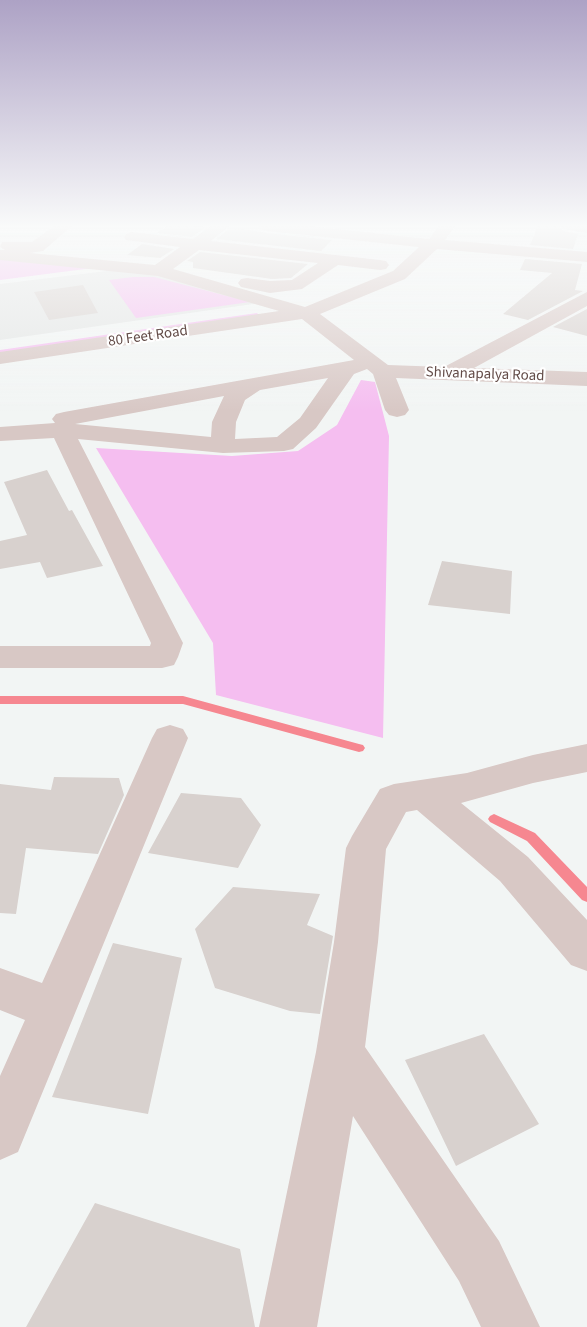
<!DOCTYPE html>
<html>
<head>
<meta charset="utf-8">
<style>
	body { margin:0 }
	canvas { display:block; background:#f2f5f4 }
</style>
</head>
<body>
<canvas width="587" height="1327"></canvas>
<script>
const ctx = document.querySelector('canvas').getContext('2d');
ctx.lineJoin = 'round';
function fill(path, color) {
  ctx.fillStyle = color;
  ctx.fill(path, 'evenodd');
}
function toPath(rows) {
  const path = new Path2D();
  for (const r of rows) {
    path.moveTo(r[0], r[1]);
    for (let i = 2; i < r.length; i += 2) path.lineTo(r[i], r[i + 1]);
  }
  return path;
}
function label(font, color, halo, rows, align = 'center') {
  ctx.font = font + ' "Source Sans 3",sans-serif';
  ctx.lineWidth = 4.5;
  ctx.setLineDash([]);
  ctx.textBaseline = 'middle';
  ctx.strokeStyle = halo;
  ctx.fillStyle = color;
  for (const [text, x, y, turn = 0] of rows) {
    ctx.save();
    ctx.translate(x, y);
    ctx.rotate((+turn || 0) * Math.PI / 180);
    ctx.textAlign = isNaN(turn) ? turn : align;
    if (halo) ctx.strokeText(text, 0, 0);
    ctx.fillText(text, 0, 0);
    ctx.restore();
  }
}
const education = toPath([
	[115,270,164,276,260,303,0,340,0,284]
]);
const green = toPath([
	[0,259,93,268,0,280],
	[133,277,154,277,250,302,136,318,109,280],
	[257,313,260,317,0,355,0,350],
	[361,380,375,382,389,436,383,738,216,695,213,643,96,448,232,456,298,451,337,425]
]);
const stream = toPath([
	[0,696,183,696,359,744,363,745,365,748,363,751,359,752,183,704,0,704,0,696],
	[494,814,535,833,587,887,587,902,582,900,527,841,490,822,488,819,490,816,494,814]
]);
const building = toPath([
	[167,226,193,226,206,227,192,237,157,233],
	[538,226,559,226,563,231,578,234,573,249,530,245],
	[242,229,267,233,332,240,321,251,216,239,228,230],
	[142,244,174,249,160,258,127,255],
	[200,252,308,264,291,278,272,279,193,268,193,262,187,261],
	[525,259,582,264,575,290,583,291,528,320,503,314,552,273,520,270],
	[83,285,98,313,49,320,34,292],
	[587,309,587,336,553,327],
	[47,470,69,511,72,510,103,566,47,578,40,562,0,569,0,541,27,535,4,482],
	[442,561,512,571,510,614,428,605],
	[54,777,119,778,124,795,98,854,26,848,16,914,0,913,0,784,51,790],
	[181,793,241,798,261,825,238,868,148,853],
	[233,887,320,894,307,925,333,936,320,1014,290,1011,215,988,195,929],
	[113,943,182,958,148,1114,52,1097],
	[484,1034,539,1124,456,1166,405,1060],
	[95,1203,240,1249,255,1327,26,1327]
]);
const minor = toPath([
	[54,226,72,226,43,251,30,253,155,265,180,247,126,240,124,237,126,234,132,232,193,239,211,226,229,226,211,241,380,260,386,261,389,265,386,269,380,270,338,265,302,289,270,293,241,287,238,283,241,279,247,278,270,281,292,280,318,263,199,250,173,269,305,307,393,271,419,247,267,231,261,229,259,226,308,226,429,239,439,226,455,226,445,240,587,252,587,262,437,249,405,279,320,314,388,365,444,367,587,292,587,306,474,368,587,372,587,386,396,378,409,410,405,415,397,417,389,415,385,410,373,374,367,369,354,374,316,428,293,449,284,451,223,453,78,439,183,643,178,657,174,665,162,668,0,668,0,646,150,646,151,643,54,438,0,441,0,427,55,423,52,419,56,414,64,412,354,360,302,319,0,364,0,352,279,311,158,276,0,260,0,250,5,250,0,247,2,242,32,242,54,226],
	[328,378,300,418,277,437,235,439,236,422,245,400,260,390,328,378],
	[224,396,212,422,211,437,75,424,224,396],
	[561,226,587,226,587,233,563,229,561,226],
	[170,725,183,729,188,738,18,1152,0,1160,0,1076,25,1020,0,1010,0,968,42,983,152,738,157,729,170,725],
	[587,744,587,772,533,783,461,803,528,857,587,920,587,971,571,965,500,881,417,810,406,812,386,849,378,942,365,1047,499,1241,540,1327,481,1327,459,1281,353,1116,317,1327,259,1327,316,1052,334,942,346,848,352,836,380,789,394,784,467,773,533,755,587,744]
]);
const farStreetnames = [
	["80 Feet Road",148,337,-8],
	["Shivanapalya Road",485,375,2]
];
fill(education, '#e4e6e5');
fill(green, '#f5bef0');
fill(stream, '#f68790');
fill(building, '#d8d1ce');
fill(minor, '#d8c8c5');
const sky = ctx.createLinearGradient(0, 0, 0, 411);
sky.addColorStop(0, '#ada2c5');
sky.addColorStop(0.55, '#f9fafa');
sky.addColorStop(1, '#f9fafa00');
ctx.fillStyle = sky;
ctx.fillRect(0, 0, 587, 411);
label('15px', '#634c48', '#fff', farStreetnames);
</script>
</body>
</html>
